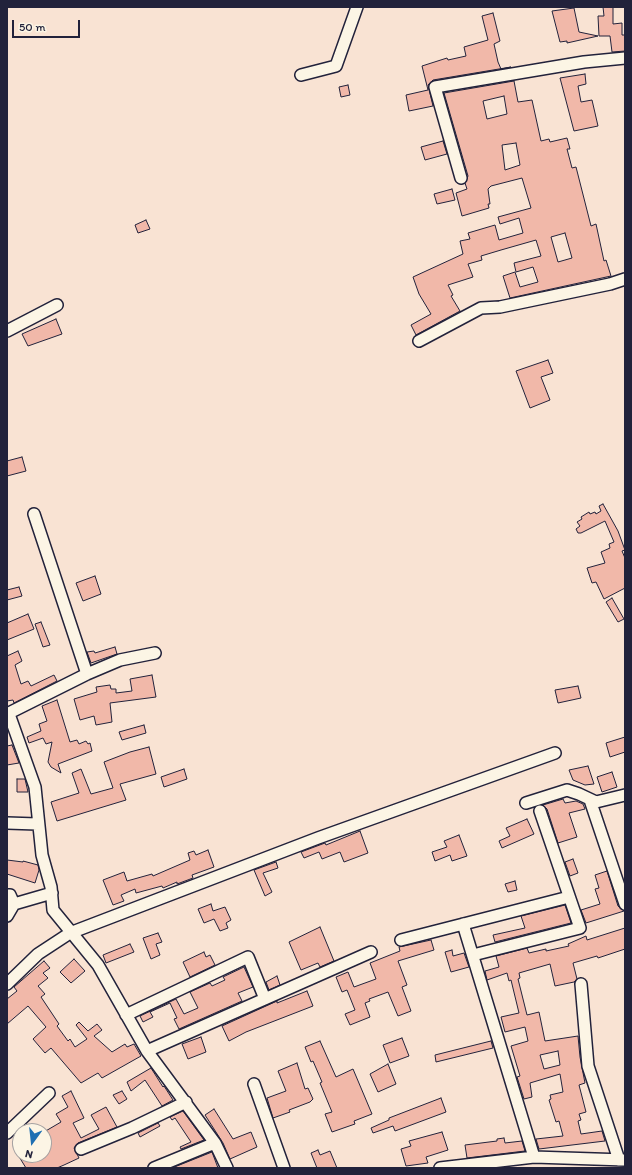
<!DOCTYPE html>
<html>
<head>
<meta charset="utf-8">
<style>
	body { margin:0 }
	#map { position:relative; width:632px; height:1175px; overflow:hidden; background:#f9e3d3; font-family:Itim,sans-serif }
	canvas { display:block }
	.frame { position:absolute; inset:0; border:8px solid #22223b; pointer-events:none }
	.north { position:absolute; left:12px; top:1123px; width:40px; height:40px; box-sizing:border-box; background:#fcf5e5; border:1px solid #a5a1a1; border-radius:50%; rotate:195deg; font-size:11px; font-weight:700; line-height:16px; text-align:center; color:#22223b }
	.north::after { content:''; display:block; margin:auto; width:14px; height:18px; background:#1f6fb2; clip-path:polygon(50% 0,100% 100%,50% 72%,0 100%) }
	.scale { position:absolute; left:12px; top:20px; width:68px; height:18px; box-sizing:border-box; border:2px solid #22223b; border-top:0; padding-left:5px; font-size:12px; line-height:14px; white-space:nowrap; color:#22223b; -webkit-text-stroke:3px #fcf5e5; paint-order:stroke }
</style>
</head>
<body>
<div id="map">
<canvas width="632" height="1175"></canvas>
<div class="frame"></div>
<div class="north">N</div>
<div class="scale">50 m</div>
</div>
<script>
const ctx = document.querySelector('canvas').getContext('2d');
ctx.lineJoin = 'round';
function fill(path, color) {
  ctx.fillStyle = color;
  ctx.fill(path, 'evenodd');
}
function toPath(rows) {
  const path = new Path2D();
  for (const r of rows) {
    path.moveTo(r[0], r[1]);
    for (let i = 2; i < r.length; i += 2) path.lineTo(r[i], r[i + 1]);
  }
  return path;
}
function strokePath(path, color, width, dash) {
  ctx.strokeStyle = color;
  ctx.lineWidth = width;
  ctx.lineCap = dash ? 'butt' : 'round';
  ctx.setLineDash(dash || []);
  ctx.stroke(path);
}
const building = toPath([
	[603,7,613,7,613,24,622,23,622,35,625,35,625,51,612,52,610,36,599,36,598,16,604,16,603,7],
	[574,8,579,32,598,36,567,43,567,41,560,42,552,11,574,8],
	[493,13,500,41,494,44,498,62,501,69,511,67,433,80,428,85,433,106,409,111,406,95,428,90,422,66,447,58,448,60,466,56,464,47,488,40,482,16,493,13],
	[585,74,586,84,578,86,581,102,592,100,598,126,574,131,560,78,585,74],
	[514,81,518,102,532,100,541,141,549,139,550,142,567,138,570,149,567,149,572,168,576,167,591,226,596,224,604,261,606,260,611,276,510,298,503,276,515,272,520,287,538,282,533,267,516,272,514,263,541,256,536,240,501,250,481,256,482,260,468,264,473,277,448,285,453,295,451,296,460,311,416,335,411,325,431,314,419,294,413,277,463,254,460,241,470,239,468,233,495,225,499,240,523,233,519,218,500,224,498,217,531,208,522,178,491,186,488,189,490,204,488,204,489,208,462,216,456,193,467,189,465,183,468,176,444,93,514,81],
	[504,96,507,114,487,119,483,101,504,96],
	[516,143,520,165,505,170,502,145,516,143],
	[565,233,572,258,558,262,551,237,565,233],
	[348,85,350,95,341,97,339,87,348,85],
	[443,141,447,154,425,160,421,147,443,141],
	[452,189,455,200,437,204,434,194,452,189],
	[146,220,150,229,138,233,135,225,146,220],
	[56,319,62,334,28,346,22,334,56,319],
	[548,360,553,373,541,377,550,400,530,408,516,371,548,360],
	[22,457,26,471,7,476,7,461,22,457],
	[603,504,618,531,625,550,622,551,625,558,625,588,604,599,596,582,592,583,587,568,605,563,601,552,610,548,609,544,614,542,605,521,581,533,578,533,576,529,580,526,577,522,582,519,581,517,589,512,590,514,595,512,596,514,601,511,599,506,603,504],
	[95,576,101,594,83,601,76,583,95,576],
	[19,587,22,596,7,600,7,590,19,587],
	[612,598,624,619,618,622,606,602,612,598],
	[28,614,34,629,7,640,7,623,28,614],
	[41,622,50,645,43,647,35,624,41,622],
	[115,647,117,654,91,663,87,652,94,651,95,653,115,647],
	[18,651,22,661,15,665,21,684,28,681,31,686,54,675,57,681,14,703,13,700,7,701,7,656,18,651],
	[152,675,156,697,110,703,112,722,96,725,94,716,80,720,74,699,97,692,96,687,110,685,111,689,116,689,116,693,132,691,130,679,152,675],
	[578,686,581,698,558,703,555,690,578,686],
	[57,700,70,742,77,740,79,744,86,741,88,744,90,743,92,751,58,764,61,773,51,767,48,762,52,742,46,744,43,738,29,743,27,737,41,731,39,724,47,721,42,706,57,700],
	[144,725,146,733,122,740,119,732,144,725],
	[625,737,625,752,610,757,606,743,625,737],
	[12,745,19,763,7,765,7,746,12,745],
	[149,747,156,774,120,784,126,800,57,821,51,802,79,793,72,773,81,769,91,794,113,788,104,762,130,752,149,747],
	[588,766,594,784,585,785,573,780,569,770,588,766],
	[184,769,187,779,164,787,161,777,184,769],
	[612,772,617,787,602,792,597,777,612,772],
	[17,779,25,779,28,792,17,792,17,779],
	[563,799,565,803,576,801,583,804,585,809,569,813,577,837,558,843,547,809,543,805,563,799],
	[527,819,534,834,502,848,499,841,510,836,506,828,527,819],
	[360,831,368,853,344,862,340,852,322,859,319,852,304,858,301,852,325,843,326,845,360,831],
	[459,835,467,856,452,861,450,855,435,861,432,852,447,847,444,841,459,835],
	[208,850,214,867,192,875,193,878,177,884,177,882,163,888,162,886,136,893,135,889,121,895,124,901,113,905,103,880,124,872,127,881,152,874,153,876,190,860,188,853,194,851,196,855,208,850],
	[573,859,578,873,570,876,565,862,573,859],
	[7,860,23,862,23,861,38,865,39,870,35,883,7,874,7,860],
	[276,862,278,868,263,873,272,892,265,896,254,870,276,862],
	[607,871,618,906,624,911,586,923,581,910,600,904,595,889,599,888,595,875,607,871],
	[515,881,517,890,508,892,505,884,515,881],
	[211,904,213,911,225,907,231,920,226,923,228,928,220,931,214,919,204,923,198,909,211,904],
	[565,905,571,923,495,942,493,935,525,928,521,916,565,905],
	[320,927,334,961,320,967,318,963,301,970,289,942,320,927],
	[625,928,625,949,598,958,597,956,573,963,577,979,574,982,555,986,550,964,519,973,520,978,518,979,527,1015,539,1012,545,1041,578,1036,580,1057,585,1083,579,1085,586,1112,579,1114,581,1120,578,1121,581,1134,602,1131,605,1141,539,1149,536,1139,563,1136,559,1121,556,1122,549,1100,551,1099,550,1095,563,1092,560,1074,530,1083,532,1097,524,1099,517,1077,520,1076,511,1046,528,1041,525,1027,505,1032,501,1017,519,1013,511,980,509,981,507,973,487,980,485,971,499,967,496,956,527,948,529,953,546,949,546,951,569,946,568,944,586,936,587,940,625,928],
	[558,1051,560,1065,544,1069,540,1055,558,1051],
	[158,933,162,942,156,944,160,955,151,959,143,938,158,933],
	[431,940,434,950,398,961,407,985,402,987,411,1011,398,1016,388,992,369,999,370,1001,365,1003,370,1017,350,1025,345,1014,355,1010,347,990,342,992,336,977,348,972,354,987,376,979,370,963,400,951,399,947,431,940],
	[130,944,134,952,106,963,103,955,130,944],
	[452,950,453,956,464,953,469,967,451,972,445,952,452,950],
	[204,952,206,957,210,955,215,965,190,977,183,962,204,952],
	[74,959,85,971,71,983,60,972,74,959],
	[44,961,50,968,43,973,48,978,38,986,45,994,41,997,59,1024,57,1026,68,1041,70,1039,75,1047,87,1039,76,1025,79,1022,88,1031,97,1024,102,1030,94,1036,112,1052,125,1044,127,1047,134,1044,141,1056,102,1078,98,1073,81,1083,51,1048,45,1053,33,1039,46,1027,28,1006,7,1024,7,999,17,991,14,987,44,961],
	[244,967,253,987,238,993,242,1001,179,1029,174,1019,177,1018,170,1003,150,1012,153,1017,143,1022,140,1016,176,999,184,1014,198,1008,190,992,210,983,212,986,225,980,223,977,244,967],
	[277,976,280,985,269,990,266,982,277,976],
	[307,991,313,1006,246,1032,229,1041,222,1026,277,1001,277,1003,307,991],
	[201,1037,206,1052,188,1059,182,1044,201,1037],
	[402,1038,409,1056,390,1063,383,1045,402,1038],
	[320,1041,336,1077,353,1069,372,1114,354,1121,355,1124,332,1132,325,1114,332,1112,320,1083,322,1082,313,1061,311,1062,305,1047,320,1041],
	[491,1041,493,1048,436,1062,435,1055,491,1041],
	[297,1063,305,1089,308,1088,313,1099,310,1102,289,1110,290,1112,273,1118,267,1098,286,1091,278,1071,297,1063],
	[388,1064,396,1084,378,1092,370,1074,388,1064],
	[151,1068,163,1087,164,1086,173,1100,162,1106,145,1080,131,1091,127,1082,151,1068],
	[71,1091,84,1118,73,1123,81,1138,99,1129,91,1115,106,1107,117,1127,78,1143,74,1148,79,1158,64,1165,57,1168,26,1168,18,1155,44,1155,44,1132,61,1122,56,1114,68,1107,62,1096,71,1091],
	[122,1091,127,1099,119,1104,113,1095,122,1091],
	[441,1098,446,1112,395,1131,393,1126,373,1133,371,1128,389,1120,389,1118,441,1098],
	[214,1109,233,1139,251,1132,257,1147,230,1159,223,1143,205,1115,214,1109],
	[183,1111,204,1140,181,1149,180,1147,191,1142,175,1118,172,1120,170,1117,183,1111],
	[158,1123,160,1126,140,1137,138,1133,158,1123],
	[442,1132,448,1150,426,1157,428,1163,406,1166,401,1149,411,1146,409,1141,442,1132],
	[504,1138,505,1143,522,1141,525,1151,467,1158,465,1145,497,1141,497,1139,504,1138],
	[318,1150,320,1155,330,1151,337,1168,317,1168,311,1153,318,1150],
	[212,1152,218,1168,172,1168,212,1152]
]);
const minor = toPath([
	[301,75,336,66,357,7],
	[461,178,435,87,584,62,625,58],
	[7,331,57,305],
	[419,341,481,308,500,307,610,284,625,279],
	[34,514,87,674],
	[7,714,87,674,120,660,155,653],
	[9,714,35,787,42,855,51,887,53,910,98,965,147,1051,215,1143,227,1168],
	[590,800,625,904],
	[526,803,567,790,579,794,596,802,625,795],
	[7,823,37,824],
	[7,895,10,895,14,904,52,893],
	[7,916,14,904],
	[463,924,534,1157],
	[401,940,569,897],
	[473,955,580,928,540,811],
	[7,984,38,954,70,933,318,838,555,753],
	[581,984,588,1066,619,1160],
	[126,1015,248,957,265,999],
	[147,1051,371,952],
	[254,1084,284,1168],
	[7,1133,49,1093],
	[81,1149,132,1128,186,1102],
	[154,1168,215,1143],
	[440,1168,534,1157,625,1160]
]);
fill(building, '#f1b8a9');
strokePath(building, '#22223b', 1);
strokePath(minor, '#22223b', 14);
strokePath(minor, '#fcf5e5', 11);
</script>
</body>
</html>
